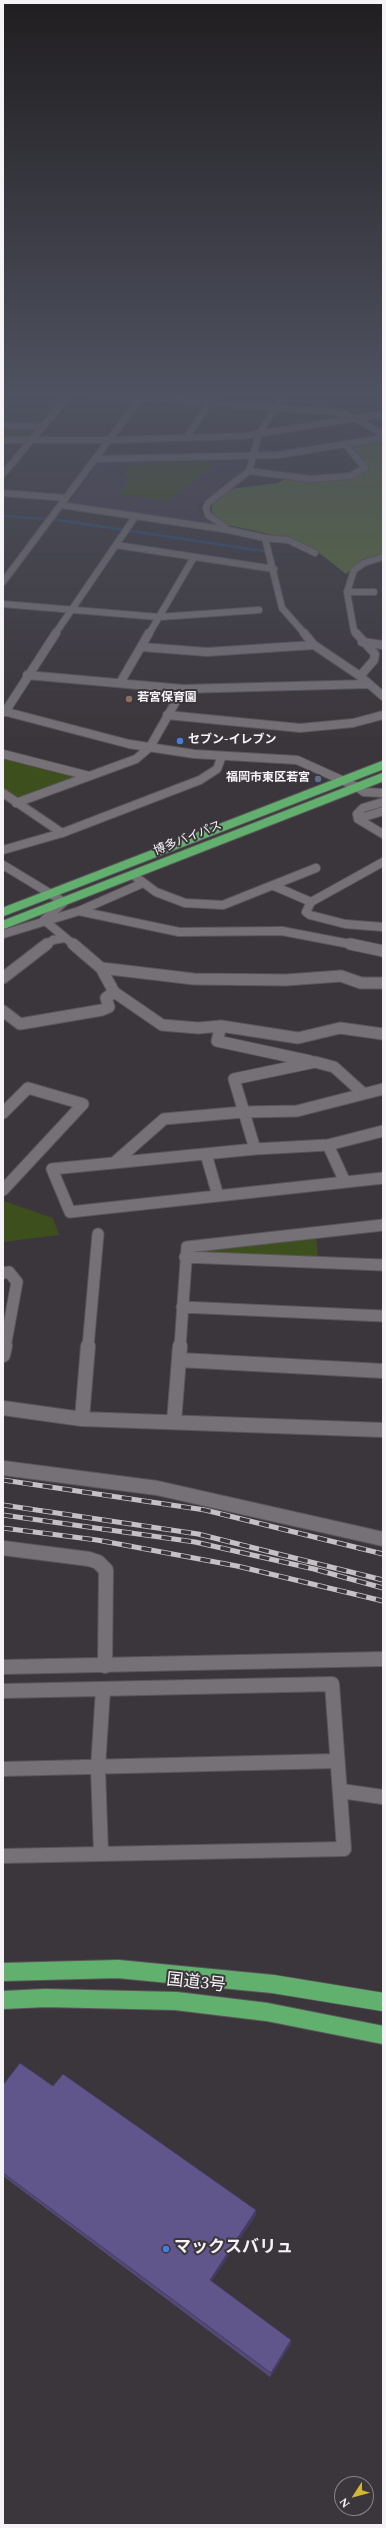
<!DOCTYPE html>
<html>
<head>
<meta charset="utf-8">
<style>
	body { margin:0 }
	#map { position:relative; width:386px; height:2528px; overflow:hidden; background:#3b363b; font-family:Spectral,serif }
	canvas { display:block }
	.frame { position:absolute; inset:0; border:4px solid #f6f3f6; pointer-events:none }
	.north { position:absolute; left:334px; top:2476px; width:40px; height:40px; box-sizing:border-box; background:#3b363b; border:1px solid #868286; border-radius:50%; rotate:234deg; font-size:11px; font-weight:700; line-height:16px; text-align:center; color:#f6f3f6 }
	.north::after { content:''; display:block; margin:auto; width:14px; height:18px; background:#d2b635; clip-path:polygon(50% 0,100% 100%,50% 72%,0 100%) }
</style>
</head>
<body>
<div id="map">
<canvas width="386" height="2528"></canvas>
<div class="frame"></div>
<div class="north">N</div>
</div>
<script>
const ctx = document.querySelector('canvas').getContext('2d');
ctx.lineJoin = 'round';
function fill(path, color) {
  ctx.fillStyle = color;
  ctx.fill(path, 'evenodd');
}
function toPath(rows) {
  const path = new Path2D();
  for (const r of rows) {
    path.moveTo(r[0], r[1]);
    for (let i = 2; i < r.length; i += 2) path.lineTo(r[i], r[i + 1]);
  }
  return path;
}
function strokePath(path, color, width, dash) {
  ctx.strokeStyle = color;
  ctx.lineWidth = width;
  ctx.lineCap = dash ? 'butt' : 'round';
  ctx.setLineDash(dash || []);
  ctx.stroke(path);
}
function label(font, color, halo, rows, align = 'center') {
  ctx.font = font + ' Spectral,"Noto Sans JP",serif';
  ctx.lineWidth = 4;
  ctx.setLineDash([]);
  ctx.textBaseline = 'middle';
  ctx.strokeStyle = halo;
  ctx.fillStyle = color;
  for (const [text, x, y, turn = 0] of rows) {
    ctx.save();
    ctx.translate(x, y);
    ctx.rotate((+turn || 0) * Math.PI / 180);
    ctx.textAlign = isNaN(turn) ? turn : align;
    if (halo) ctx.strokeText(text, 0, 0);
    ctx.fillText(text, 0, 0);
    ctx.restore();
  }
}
const education = toPath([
	[247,458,242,473,198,504,200,514,214,525,68,504,100,461]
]);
const green = toPath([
	[3,426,37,429,29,438,3,438],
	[205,461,213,466,169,501,119,494,130,477,124,476,130,465],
	[3,756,79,778,20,799,3,789],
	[4,1201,53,1218,59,1235,3,1242],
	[316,1236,318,1257,201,1254,200,1248]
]);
const forest = toPath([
	[383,440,383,554,364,559,346,574,318,552,297,540,228,525,218,520,212,512,212,506,215,501,230,489,278,483,282,480,353,477,370,468,352,446]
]);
const stream = toPath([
	[3,516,58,520,263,551]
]);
const streetFar3 = toPath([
	[367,392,383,393],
	[140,398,334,412,353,417,383,434],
	[3,425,43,427],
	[186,438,217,392],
	[96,459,278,455,383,438],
	[249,471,310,479,350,476,365,468,346,445],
	[3,474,72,392],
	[3,493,66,498],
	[61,505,229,530,265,538,282,608,305,634],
	[225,527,208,515,206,508,208,503,249,471,259,434,285,392],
	[265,538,288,540,315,553],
	[116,545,274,569],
	[347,592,374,592],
	[3,604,159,617,259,610],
	[55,634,135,517],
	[149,634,194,557],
	[357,634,354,631,347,592,354,570,364,563,383,557]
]);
const streetFar2 = toPath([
	[304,633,314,645,360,676,383,696],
	[356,633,375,654,374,660,360,676],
	[362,642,383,645],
	[142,647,207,652,314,645],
	[27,675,183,689,368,684],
	[120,683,149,633],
	[5,712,56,633],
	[167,715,300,728,353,723,383,715],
	[3,754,89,776],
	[357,787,364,792,383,793],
	[3,793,62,833],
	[383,802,363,808,357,814,358,819,383,834],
	[16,803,136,759,150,747,183,689],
	[358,819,383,811],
	[3,850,62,833,200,780,217,769,222,756],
	[133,875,156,892,185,903,223,905,316,868],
	[274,886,311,902,383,862],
	[64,902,44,920,74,945],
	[311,902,306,912,310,915,345,924,383,927],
	[79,911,179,932,282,931,355,945],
	[3,934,79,911,143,883],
	[46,945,53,940,64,938]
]);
const streetFar1 = toPath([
	[73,944,101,968,114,992,162,1025,198,1028,221,1026,298,1038,340,1028,383,1034],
	[350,944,383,951],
	[101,968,194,979,286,980,341,976,361,983,383,983],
	[3,978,47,944],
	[3,1011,20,1024,102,1010,109,1007,106,998,114,992],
	[221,1026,217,1041,310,1061],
	[3,1113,28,1088,83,1104,3,1190],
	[383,1131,328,1145,255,1149,52,1169,70,1212,383,1178],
	[328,1145,345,1182],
	[255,1149,234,1079,315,1062,334,1067,364,1094],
	[206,1154,218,1196],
	[114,1163,164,1119,243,1112,297,1111,383,1089],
	[185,1257,383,1265],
	[3,1273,9,1272,17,1282,5,1347],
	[182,1307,383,1316],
	[88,1347,98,1234],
	[180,1347,187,1247,383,1225]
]);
const street = toPath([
	[3,1355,5,1346],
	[180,1360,383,1371],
	[3,1408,82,1419,383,1430],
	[82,1419,88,1346],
	[174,1422,180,1346],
	[3,1548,89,1559,98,1562,106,1570,105,1666],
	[3,1691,332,1684,344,1849,3,1856],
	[3,1769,336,1761],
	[341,1791,383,1797],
	[101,1853,98,1768,103,1689]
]);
const secondaryFar2 = toPath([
	[47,392,140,398],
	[3,440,110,440,243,436,383,414],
	[3,582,145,392]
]);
const secondaryFar1 = toPath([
	[3,711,129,744,194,754,297,760,357,787],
	[3,865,64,902]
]);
const secondary = toPath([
	[3,1468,157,1488,383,1539],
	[3,1667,383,1659]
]);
const highwayFar1 = toPath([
	[3,912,383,765],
	[3,925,383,777]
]);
const highway = toPath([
	[3,1972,118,1969,273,1984,383,2002],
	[3,2000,45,1998,176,2001,267,2012,383,2035]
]);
const rail = toPath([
	[3,1480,205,1510,383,1554],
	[3,1505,198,1534,383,1580],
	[3,1515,195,1542,314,1569,383,1588],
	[3,1528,97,1540,237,1566,383,1601]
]);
const wall = toPath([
	[3,2085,53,2086,256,2210,256,2215,211,2281,291,2340,291,2344,270,2377,3,2176]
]);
const shadedWall = toPath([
	[256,2210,256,2215,210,2284,210,2280],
	[291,2340,291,2344,270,2377,271,2373]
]);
const building = toPath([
	[20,2063,53,2086,63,2074,256,2210,210,2280,291,2340,271,2373,3,2173,3,2085,20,2063]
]);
const markers = [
	[129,699,4,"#8d6e63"],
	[180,741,4,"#3f7fe0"],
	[318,779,4,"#5c6f8a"],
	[166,2249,4,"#3f7fe0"]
];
const farPoinames = [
	["若宮保育園",137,699],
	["セブン-イレブン",188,741],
	["福岡市東区若宮",310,779,"right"]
];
const farStreetnames = [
	["博多バイパス",188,839,-22]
];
const nearStreetnames = [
	["国道3号",196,1984,6]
];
const nearPoinames = [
	["マックスバリュ",174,2249]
];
fill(education, '#433b4c');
fill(green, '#3d4f1c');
fill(forest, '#596e36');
strokePath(stream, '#294b77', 2.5);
strokePath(streetFar3, '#595559', 8);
strokePath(streetFar2, '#595559', 10);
strokePath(streetFar1, '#595559', 13);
strokePath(street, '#595559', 16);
strokePath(secondaryFar2, '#595559', 8);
strokePath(secondaryFar1, '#595559', 10);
strokePath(secondary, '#595559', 16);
strokePath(highwayFar1, '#595559', 10);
strokePath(highway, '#595559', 20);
strokePath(streetFar3, '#767177', 6);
strokePath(streetFar2, '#767177', 8);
strokePath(streetFar1, '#767177', 11);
strokePath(street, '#767177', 14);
strokePath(secondaryFar2, '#767177', 6);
strokePath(secondaryFar1, '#767177', 8);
strokePath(secondary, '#767177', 14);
strokePath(highwayFar1, '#61b06e', 8);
strokePath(highway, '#61b06e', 18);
strokePath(rail, '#c4c0c4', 5);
strokePath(rail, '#3b363b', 3.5, [10]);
fill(wall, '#534a78');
fill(shadedWall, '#443c62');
fill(building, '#61568c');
strokePath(building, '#443c62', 1);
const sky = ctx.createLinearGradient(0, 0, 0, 746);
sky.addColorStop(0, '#201e20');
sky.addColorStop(0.53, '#4f5260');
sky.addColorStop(1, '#4f526000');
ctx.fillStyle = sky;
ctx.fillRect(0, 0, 386, 746);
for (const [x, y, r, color] of markers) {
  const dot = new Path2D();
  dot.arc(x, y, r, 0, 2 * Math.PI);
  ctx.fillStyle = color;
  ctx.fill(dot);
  strokePath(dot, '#3b363b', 1.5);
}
label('bold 12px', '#f6f3f6', '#3b363b', farPoinames, 'left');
label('12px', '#f6f3f6', '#3b363b', farStreetnames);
label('17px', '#f6f3f6', '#3b363b', nearStreetnames);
label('bold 17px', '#f6f3f6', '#3b363b', nearPoinames, 'left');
</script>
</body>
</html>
